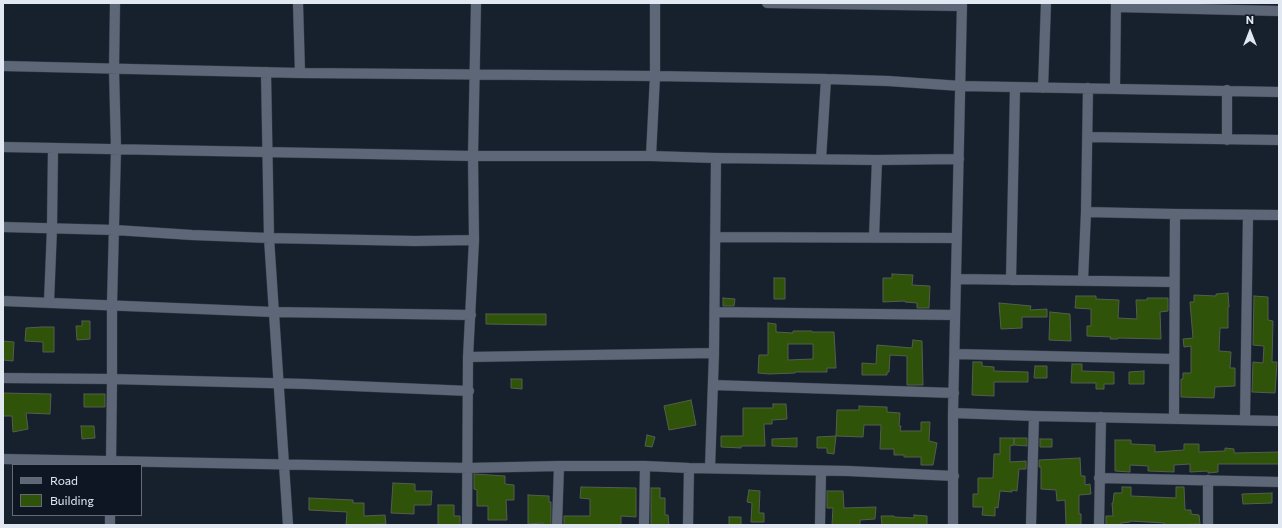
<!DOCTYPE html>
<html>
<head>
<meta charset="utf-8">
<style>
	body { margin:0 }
	#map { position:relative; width:1282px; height:528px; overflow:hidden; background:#17202d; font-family:Commissioner,sans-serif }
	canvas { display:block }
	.frame { position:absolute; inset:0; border:4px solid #e2e8f1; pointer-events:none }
	.legend { position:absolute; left:12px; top:464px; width:130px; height:52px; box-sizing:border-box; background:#0e1623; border:1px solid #636a75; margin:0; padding:5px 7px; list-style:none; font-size:12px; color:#e2e8f1 }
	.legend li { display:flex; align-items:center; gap:8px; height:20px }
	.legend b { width:20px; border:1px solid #636a75 }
	.north { position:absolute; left:1230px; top:12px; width:40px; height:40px; -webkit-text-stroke:3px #0e1623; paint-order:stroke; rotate:0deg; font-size:11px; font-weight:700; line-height:16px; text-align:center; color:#e2e8f1 }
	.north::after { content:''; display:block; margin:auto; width:14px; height:18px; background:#e2e8f1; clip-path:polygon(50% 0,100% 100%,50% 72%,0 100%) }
</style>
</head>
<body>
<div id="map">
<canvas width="1282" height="528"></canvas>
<div class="frame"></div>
<ul class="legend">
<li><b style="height:5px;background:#5d6778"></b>Road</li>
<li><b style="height:11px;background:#2f5309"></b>Building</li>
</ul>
<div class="north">N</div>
</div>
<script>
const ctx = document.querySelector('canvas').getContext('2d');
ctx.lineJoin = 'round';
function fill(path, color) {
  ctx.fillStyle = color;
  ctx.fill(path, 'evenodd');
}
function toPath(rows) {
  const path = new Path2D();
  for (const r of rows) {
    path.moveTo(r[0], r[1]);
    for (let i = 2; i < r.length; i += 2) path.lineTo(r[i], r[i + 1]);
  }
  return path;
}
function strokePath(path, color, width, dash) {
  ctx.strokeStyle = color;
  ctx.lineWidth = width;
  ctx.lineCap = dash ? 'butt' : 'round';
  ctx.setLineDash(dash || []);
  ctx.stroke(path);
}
const building = toPath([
	[892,274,913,275,912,285,930,286,929,308,917,308,917,303,905,302,905,301,883,302,883,278,892,278,892,274],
	[774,278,785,278,785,299,774,299,774,278],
	[1228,293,1229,307,1228,307,1228,328,1220,328,1219,351,1231,352,1230,368,1235,368,1235,386,1215,387,1214,398,1181,397,1181,379,1183,379,1183,373,1191,373,1191,346,1184,347,1183,339,1193,338,1190,302,1194,302,1194,295,1216,296,1216,294,1228,293],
	[1076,296,1096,296,1096,299,1119,300,1118,318,1137,319,1136,300,1147,300,1147,298,1168,298,1168,311,1160,312,1161,339,1118,338,1118,339,1110,339,1111,337,1087,336,1087,326,1091,326,1091,309,1075,308,1076,296],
	[1254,296,1268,297,1268,320,1273,321,1272,362,1277,362,1275,393,1252,392,1253,362,1263,363,1264,346,1253,345,1254,296],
	[723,298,735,299,734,306,723,306,723,298],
	[999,303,1031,306,1030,310,1047,309,1047,317,1022,317,1022,328,1001,329,999,303],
	[1050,312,1070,314,1071,341,1049,340,1050,312],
	[486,314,546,314,546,325,486,324,486,314],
	[82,321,90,321,90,339,77,340,76,326,82,326,82,321],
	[768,323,776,324,776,332,793,333,793,331,812,331,812,332,834,332,836,368,827,368,827,372,795,372,795,373,769,374,758,373,759,355,768,355,768,323],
	[788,344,813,344,813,359,788,360,788,344],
	[42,327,54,327,54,352,43,352,43,342,25,341,26,328,42,327],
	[913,340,922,341,923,385,907,385,907,356,890,355,889,372,887,372,887,375,862,375,862,363,876,364,877,345,912,348,913,340],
	[3,341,14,342,13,361,3,360,3,341],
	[973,362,982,362,982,366,994,367,994,371,1028,372,1028,382,994,382,994,396,972,395,973,362],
	[1072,364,1082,364,1082,371,1114,372,1114,384,1104,384,1104,389,1096,389,1096,383,1071,383,1072,364],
	[1035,366,1047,366,1047,378,1034,378,1035,366],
	[1144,371,1144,384,1129,384,1129,372,1144,371],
	[511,379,522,379,522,389,511,388,511,379],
	[3,393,51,394,50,414,26,413,28,429,13,432,12,416,3,416,3,393],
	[84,394,105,394,105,407,84,407,84,394],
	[691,400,696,425,669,430,664,406,691,400],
	[773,404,786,404,787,419,772,420,772,424,764,424,765,446,741,446,741,448,721,447,721,436,743,436,743,408,773,408,773,404],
	[859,406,887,407,887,412,900,413,899,426,901,426,900,431,921,431,921,422,930,422,929,441,937,443,933,465,921,465,921,457,904,457,904,455,894,455,894,449,880,449,881,425,864,425,863,437,836,436,834,454,827,453,827,448,817,448,817,437,836,436,837,410,859,410,859,406],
	[81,426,94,426,95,438,82,439,81,426],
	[647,435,655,437,652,447,645,446,647,435],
	[797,438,797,447,772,446,772,439,797,438],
	[1000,438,1014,438,1014,445,1014,438,1027,438,1027,446,1014,445,1010,446,1010,462,1026,461,1026,469,1019,469,1017,491,1012,490,1012,492,1000,491,998,508,995,507,995,516,982,515,983,507,973,507,973,494,978,494,978,478,993,478,994,454,1000,454,1000,438],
	[1040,439,1052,439,1052,447,1040,447,1040,439],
	[1115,440,1131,440,1131,444,1155,445,1155,452,1184,450,1184,444,1199,444,1199,452,1225,451,1225,448,1234,449,1234,453,1279,452,1279,464,1218,464,1218,472,1208,473,1208,471,1190,472,1190,464,1174,465,1174,472,1148,471,1148,466,1130,465,1130,472,1115,471,1115,440],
	[1080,458,1081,476,1085,476,1085,485,1090,484,1091,494,1079,495,1079,514,1081,514,1081,525,1066,525,1065,500,1057,501,1056,490,1041,489,1041,467,1039,467,1039,460,1080,458],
	[474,474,505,476,505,484,514,485,514,500,506,500,507,520,488,520,488,506,477,506,477,490,474,489,474,474],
	[393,483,415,484,415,491,432,491,431,505,414,505,414,514,391,513,393,483],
	[581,487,636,488,636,517,621,516,621,525,564,525,564,516,590,516,590,499,580,498,581,487],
	[1122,487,1131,487,1131,496,1176,498,1176,487,1184,487,1185,510,1191,510,1191,514,1199,515,1200,524,1164,525,1164,523,1130,521,1130,522,1121,523,1121,525,1106,525,1106,516,1113,516,1112,503,1113,503,1114,493,1122,493,1122,487],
	[651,488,660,488,660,498,665,498,665,515,668,515,669,525,651,525,651,488],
	[749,490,760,491,759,513,764,513,764,522,751,522,752,503,747,502,749,490],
	[827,491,843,491,844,508,876,507,875,519,860,520,860,525,832,525,833,508,827,508,827,491],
	[1272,493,1272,503,1243,504,1242,494,1272,493],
	[528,495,549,496,549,502,551,502,551,525,543,525,543,523,528,524,528,495],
	[309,498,353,500,353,503,364,503,364,516,385,515,386,524,346,525,347,512,309,510,309,498],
	[438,505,454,505,454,516,460,516,460,525,438,525,438,505],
	[914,515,927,516,927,525,882,525,881,516,894,516,894,517,914,518,914,515],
	[729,517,741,517,741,525,729,525,729,517]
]);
const minor = toPath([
	[298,3,300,73],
	[767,3,962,6],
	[1116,7,1279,11],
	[3,66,300,73,655,76,826,79,888,81,961,86,1279,92],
	[266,72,269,238,288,525],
	[1043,88,1046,3],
	[1115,88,1116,3],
	[1088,137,1279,140],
	[1227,140,1227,90],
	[3,147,473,156,651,156,716,158,877,160,959,159],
	[651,156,655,76,655,3],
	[821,159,826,79],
	[1086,212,1175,214,1279,215],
	[3,227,115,230,192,235,269,238,415,241,474,240],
	[715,237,957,238],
	[874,237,877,160],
	[956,279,1174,282],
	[1011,280,1015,87],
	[1083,280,1086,212,1088,88],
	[3,301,273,312,471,315],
	[49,302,52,228,53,148],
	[715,312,955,315],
	[955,354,1174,359],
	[468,357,714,353],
	[3,378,112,379,306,384,469,391],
	[713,385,954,393],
	[953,413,1034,416,1279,421],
	[1174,418,1175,214],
	[1245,419,1248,215],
	[3,459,468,468,559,466,645,466,689,468,848,471,954,476],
	[111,465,112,379,112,304,116,149,114,70,115,3],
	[710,468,714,353,716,158],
	[1099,478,1279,482],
	[110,525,110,515],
	[467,525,468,357,474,240,473,156,476,3],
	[557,525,559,466],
	[644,525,645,466],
	[688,525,689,468],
	[820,525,821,471],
	[953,525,953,413,962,3],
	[1031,525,1034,416],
	[1099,525,1101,417],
	[1208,525,1208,480]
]);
fill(building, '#2f5309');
strokePath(building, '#545e4e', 1);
strokePath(minor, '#343a45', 11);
strokePath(minor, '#5d6778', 10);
</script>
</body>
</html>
